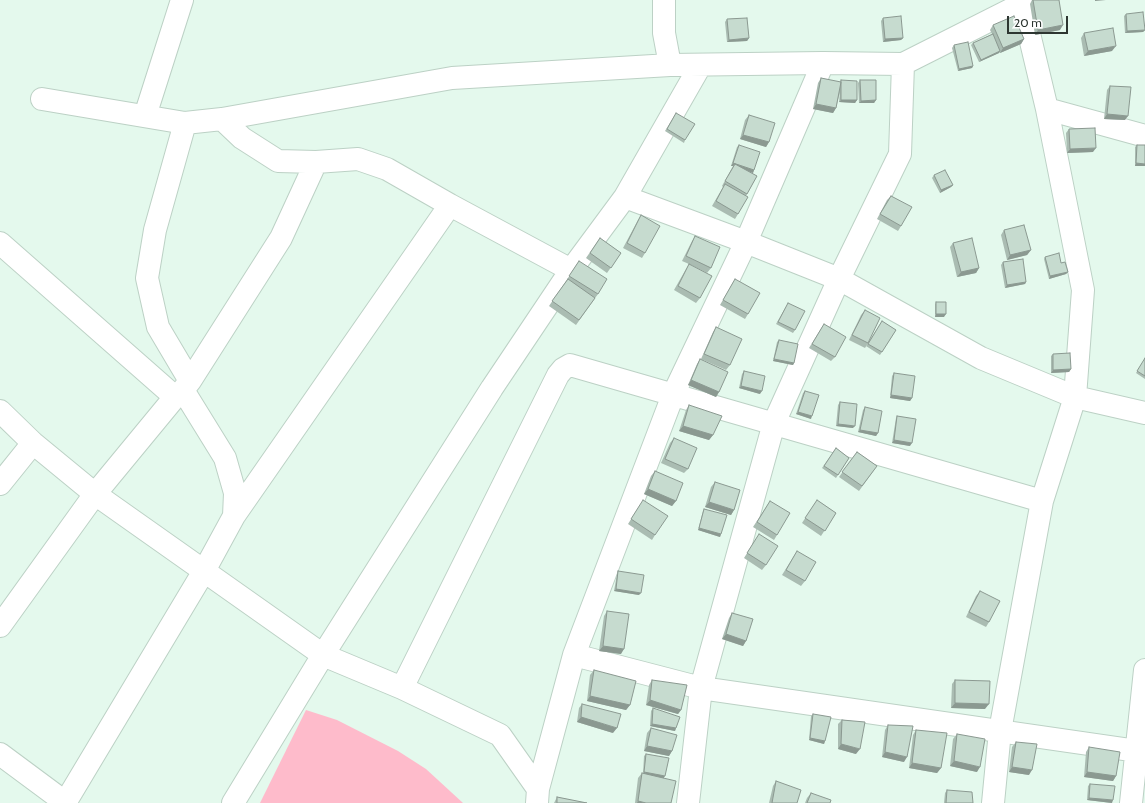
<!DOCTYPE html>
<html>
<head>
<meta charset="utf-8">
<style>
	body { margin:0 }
	#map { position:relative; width:1145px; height:803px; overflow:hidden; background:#e4f9ed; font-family:Cabin,sans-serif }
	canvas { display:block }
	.scale { position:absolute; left:1007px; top:16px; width:61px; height:18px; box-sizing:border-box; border:2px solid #2d3631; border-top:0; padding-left:5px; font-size:12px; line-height:14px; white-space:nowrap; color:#2d3631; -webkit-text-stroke:3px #fff; paint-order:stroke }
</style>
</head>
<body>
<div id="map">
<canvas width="1145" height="803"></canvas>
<div class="scale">20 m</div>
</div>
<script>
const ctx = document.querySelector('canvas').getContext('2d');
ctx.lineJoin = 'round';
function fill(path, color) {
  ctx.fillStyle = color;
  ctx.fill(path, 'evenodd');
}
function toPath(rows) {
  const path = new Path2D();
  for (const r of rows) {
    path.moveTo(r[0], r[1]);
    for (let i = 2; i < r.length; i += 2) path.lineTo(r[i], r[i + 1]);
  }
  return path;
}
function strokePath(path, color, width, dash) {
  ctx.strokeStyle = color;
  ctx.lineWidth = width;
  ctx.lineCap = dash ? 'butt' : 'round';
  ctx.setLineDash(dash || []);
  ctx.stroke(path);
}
const green = toPath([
	[306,710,337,720,398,751,426,769,463,803,260,803]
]);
const minor = toPath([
	[664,0,664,33,670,65],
	[700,66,625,197,746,242,839,279,981,358,1075,397,1145,413],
	[42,99,185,123,222,119,452,78,670,65,823,63,903,64],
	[1047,109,1145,136],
	[145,116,182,0],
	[222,119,242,138,278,161,316,162,358,159,387,169,450,205,571,270],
	[0,243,175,397,183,390],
	[190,381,281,238,316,162],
	[0,411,33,443,95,494,323,655,402,688,500,735,538,789],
	[0,484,33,443],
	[234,516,450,205],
	[0,626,95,494,175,397],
	[574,655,701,688,1145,752],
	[402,688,558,375,563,369,570,365,1042,501],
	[0,754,66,803],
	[65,803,204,571,234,516,235,493,225,458,183,390,190,381,158,327,147,278,155,230,185,123],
	[233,803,323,655,492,388,571,270,625,197],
	[537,803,538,789,574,655,673,395,746,242,823,63],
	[688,803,701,688,774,423,839,279,900,154,903,64,1022,4,1033,0],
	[993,803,1000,731,1042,501,1075,397,1083,290,1047,109,1022,4],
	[1131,803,1145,670]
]);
const wall = toPath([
	[1032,0,1059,0,1060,30,1035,35,1030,4],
	[1126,14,1145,30,1143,32,1125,33,1124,16],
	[883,18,903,38,901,40,883,42,881,21],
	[727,19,749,38,747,41,727,42,725,22],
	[993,25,1024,39,1021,44,1000,53,1000,52,999,53,979,62,971,45,973,43,992,34,990,30],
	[1084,33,1112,51,1084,56,1081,38],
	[954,45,973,66,972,68,958,71,952,48],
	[821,78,840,82,841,80,857,100,855,103,839,102,840,92,836,108,833,113,813,109,818,83],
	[860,80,876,100,874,103,859,103,858,83],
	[1110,86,1125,120,1104,119,1107,90],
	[676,113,685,140,684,143,665,131],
	[749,115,769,142,766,147,740,139,745,120],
	[1069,129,1093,152,1067,153,1066,133],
	[739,145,754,170,753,173,749,172,757,176,746,196,738,214,735,219,712,206,723,187,722,186,733,166,731,166,737,147],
	[1137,145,1145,145,1145,166,1135,166,1135,147],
	[934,175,953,185,951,187,940,193,932,178],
	[891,196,901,226,898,231,877,219,887,200],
	[641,215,645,253,642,258,623,248,638,220],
	[1004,230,1031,250,1027,255,1007,260,1001,235],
	[695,236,711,268,707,273,691,265,700,298,696,303,674,290,686,269,689,264,682,261,692,241],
	[600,238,621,253,607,273,586,258],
	[953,243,979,268,976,273,957,277,950,247],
	[1045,257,1061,263,1068,272,1066,274,1049,279,1044,259],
	[579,261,598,294,576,325,549,306,566,281],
	[1003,262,1026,282,1025,284,1005,288,1001,265],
	[735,279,748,314,745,319,720,305],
	[936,302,944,317,935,317,935,304],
	[788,303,795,330,793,333,776,324],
	[865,310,868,343,865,348,849,340,861,315],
	[882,321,896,330,880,355,866,346],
	[824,324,835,357,831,361,809,348],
	[716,327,730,365,726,370,701,359,713,332],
	[779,340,794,363,793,365,773,361,777,342],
	[1053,354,1071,369,1069,372,1051,373,1051,356],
	[1145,358,1145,379,1136,373],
	[700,359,719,392,716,397,688,385,697,364],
	[744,371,760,394,739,388,742,374],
	[894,373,912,398,910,401,890,398,892,376],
	[805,391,811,419,796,414,803,393],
	[840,402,853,428,836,426,838,405],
	[689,405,713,435,709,440,679,431,686,410],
	[865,407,878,433,876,436,858,432,863,410],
	[897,416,910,446,892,443,896,418],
	[674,438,688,469,684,473,661,463,670,443],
	[836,448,849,458,836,478,822,468],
	[857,452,877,466,859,491,839,477],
	[655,471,676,501,672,506,644,494,651,476],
	[715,482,734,510,731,515,705,507,711,487],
	[817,500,836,513,821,536,802,523],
	[770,501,777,535,774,540,753,527],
	[640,505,655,535,652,540,628,524],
	[704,509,721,534,720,537,698,530,703,511],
	[756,539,766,565,762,570,744,558],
	[797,551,805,581,801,586,782,575],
	[618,571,639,595,614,591,617,574],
	[980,591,989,622,986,627,966,617,976,596],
	[607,611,621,654,599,651,604,616],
	[732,613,746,641,743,646,722,639,729,618],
	[594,670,630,705,626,710,587,701,590,675],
	[652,680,681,710,678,714,646,705,649,685],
	[955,680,985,709,951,708,952,684],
	[582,704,613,733,577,722,579,708],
	[653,708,676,728,675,731,650,726,651,711],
	[813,714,825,741,824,744,809,740,811,716],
	[842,720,856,754,838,749,838,724],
	[888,725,904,762,882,757,885,730],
	[651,728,672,751,669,756,644,751,647,733],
	[916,730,941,768,937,773,909,768,913,735],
	[957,734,977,772,950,766,953,739],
	[1016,742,1029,775,1009,772,1012,747],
	[1089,747,1116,776,1113,781,1084,777,1086,752],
	[646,754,664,778,671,803,635,803,638,778,642,773,643,774,644,756],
	[776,781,797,803,769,803,773,786],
	[1090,784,1112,803,1087,800,1088,786],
	[947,790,973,803,944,803,945,793],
	[811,793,830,803,805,803,807,798],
	[557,797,587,803,554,803]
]);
const shadedWall = toPath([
	[1095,0,1106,0,1095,1],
	[1063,25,1060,30,1035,35,1038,30],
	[1145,30,1143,32,1125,33,1127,31],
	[749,38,747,41,727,42,729,40],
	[903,38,901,40,883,42,885,39],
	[1024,39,1021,44,1000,53,1003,48],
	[1116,46,1112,51,1084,56,1088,51],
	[1000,51,999,53,979,62,981,60],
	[973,66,972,68,958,71,959,69],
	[841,100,857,100,855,103,839,102],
	[876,100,874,103,859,103,861,101],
	[816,104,836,108,833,113,813,109],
	[1107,114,1128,116,1125,120,1104,119],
	[743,135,769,142,766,147,740,139],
	[1096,148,1093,152,1067,153,1070,149],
	[733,163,735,164,733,166,731,166],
	[1136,163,1145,164,1145,166,1135,166],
	[735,164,754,170,753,173,734,166],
	[953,185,951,187,940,193,941,190],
	[1031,250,1027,255,1007,260,1010,255],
	[979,268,976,273,957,277,961,272],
	[1068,272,1066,274,1049,279,1050,276],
	[1026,282,1025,284,1005,288,1007,285],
	[936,314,946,314,944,317,935,317],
	[774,359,794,363,793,365,773,361],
	[1071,369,1069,372,1051,373,1053,370],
	[691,380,719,392,716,397,688,385],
	[741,386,762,391,760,394,739,388],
	[891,395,912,398,910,401,890,398],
	[798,412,812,416,811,419,796,414],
	[838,424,855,426,853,428,836,426],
	[683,426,713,435,709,440,679,431],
	[860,430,878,433,876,436,858,432],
	[894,440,912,443,910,446,892,443],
	[648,489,676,501,672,506,644,494],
	[709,502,734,510,731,515,705,507],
	[699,528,721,534,720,537,698,530],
	[616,589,641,593,639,595,614,591],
	[726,634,746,641,743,646,722,639],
	[603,646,624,649,621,654,599,651],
	[590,696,630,705,626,710,587,701],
	[650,700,681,710,678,714,646,705],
	[955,703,989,704,985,709,951,708],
	[581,717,617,728,613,733,577,722],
	[652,724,676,728,675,731,650,726],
	[810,738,825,741,824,744,809,740],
	[841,744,860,749,856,754,838,749],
	[647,746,672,751,669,756,644,751],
	[885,752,907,757,904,762,882,757],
	[954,761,980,767,977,772,950,766],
	[912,763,941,768,937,773,909,768],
	[1012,767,1032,770,1029,775,1009,772],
	[644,772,665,776,663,779,643,774],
	[1087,772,1116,776,1113,781,1084,777],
	[1089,798,1113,800,1112,803,1087,800],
	[638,801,646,803,637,803]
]);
const building = toPath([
	[1033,0,1059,0,1063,25,1038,30,1033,0],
	[1143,12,1145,30,1127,31,1126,14,1143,12],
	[901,16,903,38,885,39,883,18,901,16],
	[1014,16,1024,39,1003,48,993,25,1014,16],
	[747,18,749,38,729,40,727,19,747,18],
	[1113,28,1116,46,1088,51,1084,33,1113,28],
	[993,34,1000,51,981,60,973,43,993,34],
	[968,42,973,66,959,69,954,45,968,42],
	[821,78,841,82,836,108,816,104,821,78],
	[841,80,857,81,857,100,841,100,841,80],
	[860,80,876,80,876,100,861,101,860,80],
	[1110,86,1131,87,1128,116,1107,114,1110,86],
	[676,113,695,124,685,140,667,129,676,113],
	[749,115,775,123,769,142,743,135,749,115],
	[1095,128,1096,148,1070,149,1069,129,1095,128],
	[739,145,760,152,754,170,733,163,739,145],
	[1137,145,1145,145,1145,164,1136,163,1137,145],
	[735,164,757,176,747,194,725,181,735,164],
	[945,170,953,185,941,190,934,175,945,170],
	[725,184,748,197,738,214,716,201,725,184],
	[891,196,912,207,901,226,880,214,891,196],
	[641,215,660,226,645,253,627,243,641,215],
	[1024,225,1031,250,1010,255,1004,230,1024,225],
	[695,236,720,247,711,268,686,256,695,236],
	[600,238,621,253,611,268,590,253,600,238],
	[972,238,979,268,961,272,953,243,972,238],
	[1059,253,1061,263,1065,262,1068,272,1050,276,1045,257,1059,253],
	[1023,259,1026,282,1007,285,1003,262,1023,259],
	[579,261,607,279,598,294,569,276,579,261],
	[689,264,712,276,700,298,678,286,689,264],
	[568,279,595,298,579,320,552,301,568,279],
	[735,279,760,293,748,314,723,300,735,279],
	[936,302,946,302,946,314,936,314,936,302],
	[788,303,805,311,795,330,778,322,788,303],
	[865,310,880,318,868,343,852,335,865,310],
	[882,321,896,330,882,352,868,344,882,321],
	[824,324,846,337,835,357,812,344,824,324],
	[716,327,742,339,730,365,704,354,716,327],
	[779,340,798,344,794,363,774,359,779,340],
	[1070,353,1071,369,1053,370,1053,354,1070,353],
	[1145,358,1145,376,1137,371,1145,358],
	[700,359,728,372,719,392,691,380,700,359],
	[744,371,765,376,762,391,741,386,744,371],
	[894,373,915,376,912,398,891,395,894,373],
	[805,391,819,395,812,416,798,412,805,391],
	[840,402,857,404,855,426,838,424,840,402],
	[689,405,722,416,713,435,683,426,689,405],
	[865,407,882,411,878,433,860,430,865,407],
	[897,416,916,419,912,443,894,440,897,416],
	[674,438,697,448,688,469,665,459,674,438],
	[836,448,849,458,838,475,824,466,836,448],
	[857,452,877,466,862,486,842,472,857,452],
	[655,471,683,483,676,501,648,489,655,471],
	[715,482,740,490,734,510,709,502,715,482],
	[643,500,668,516,655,535,631,519,643,500],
	[817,500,836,513,825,531,805,518,817,500],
	[770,501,790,513,777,535,757,522,770,501],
	[704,509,727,515,721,534,699,528,704,509],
	[759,534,778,546,766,565,747,553,759,534],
	[797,551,816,562,805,581,786,570,797,551],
	[618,571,644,575,641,593,616,589,618,571],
	[980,591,1000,601,989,622,969,612,980,591],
	[607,611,629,614,624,649,603,646,607,611],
	[732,613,753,619,746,641,726,634,732,613],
	[594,670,636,681,630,705,590,696,594,670],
	[652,680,687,685,681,710,650,700,652,680],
	[955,680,990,681,989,704,955,703,955,680],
	[582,704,621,714,617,728,581,717,582,704],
	[653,708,680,717,676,728,652,724,653,708],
	[813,714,831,717,825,741,810,738,813,714],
	[842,720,865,722,860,749,841,744,842,720],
	[888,725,913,726,907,757,885,752,888,725],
	[651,728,677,735,672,751,647,746,651,728],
	[916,730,947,733,941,768,912,763,916,730],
	[957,734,985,739,980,767,954,761,957,734],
	[1016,742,1037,744,1032,770,1012,767,1016,742],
	[1089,747,1120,752,1116,776,1087,772,1089,747],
	[646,754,669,758,665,776,644,772,646,754],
	[642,773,676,781,671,803,646,803,638,801,642,773],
	[776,781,801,790,797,803,772,803,776,781],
	[1090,784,1115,786,1113,800,1089,798,1090,784],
	[947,790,972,792,973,803,946,803,947,790],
	[811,793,831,800,830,803,807,803,811,793],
	[557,797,587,803,557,803,557,797]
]);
fill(green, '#febbcb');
strokePath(minor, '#bcd1c5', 24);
strokePath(minor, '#fff', 22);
fill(wall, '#aabcb2');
fill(shadedWall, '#8b9991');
fill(building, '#c6dbcf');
strokePath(building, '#8b9991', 1);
</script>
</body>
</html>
